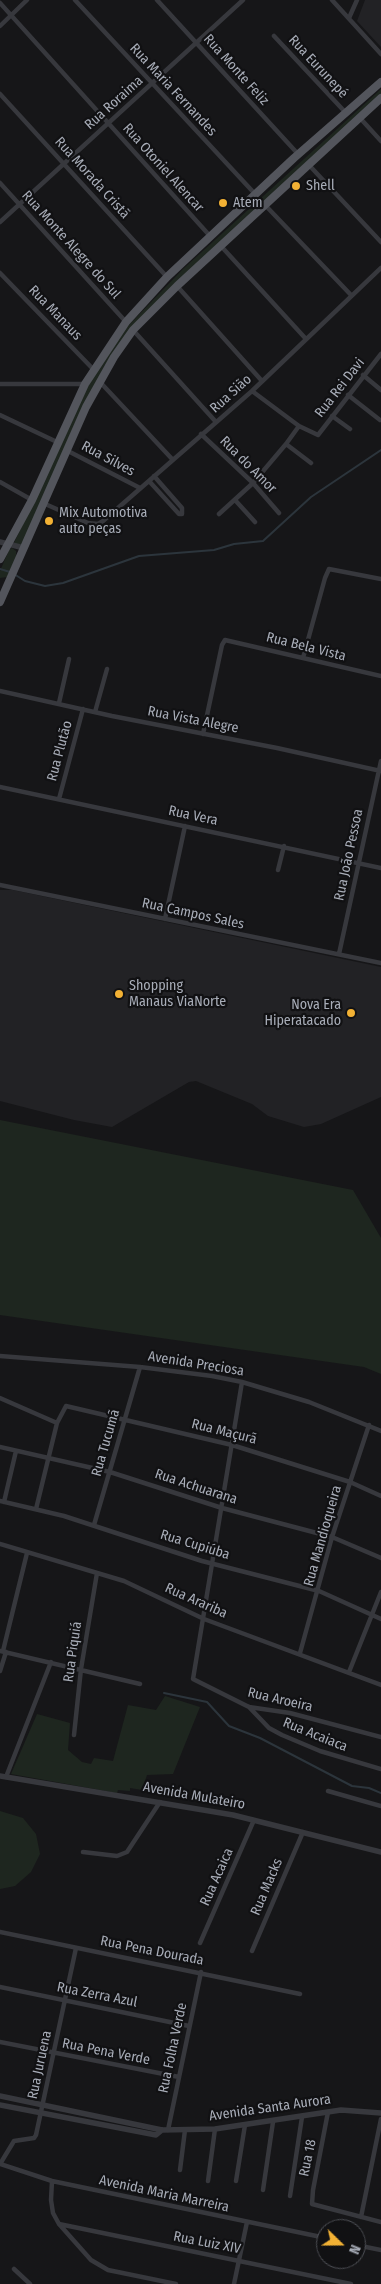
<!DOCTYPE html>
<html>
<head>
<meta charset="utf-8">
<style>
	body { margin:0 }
	#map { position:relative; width:381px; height:2284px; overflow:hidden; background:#161618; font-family:"Fira Sans Condensed",sans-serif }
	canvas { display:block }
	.north { position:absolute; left:316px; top:2219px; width:50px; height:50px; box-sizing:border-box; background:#111113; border:1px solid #4d4f55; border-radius:50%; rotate:112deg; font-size:14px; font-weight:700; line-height:20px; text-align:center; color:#a8adb8 }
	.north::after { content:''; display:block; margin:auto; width:18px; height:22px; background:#f2b134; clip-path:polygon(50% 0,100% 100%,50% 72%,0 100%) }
</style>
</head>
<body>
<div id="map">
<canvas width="381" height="2284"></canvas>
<div class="north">N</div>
</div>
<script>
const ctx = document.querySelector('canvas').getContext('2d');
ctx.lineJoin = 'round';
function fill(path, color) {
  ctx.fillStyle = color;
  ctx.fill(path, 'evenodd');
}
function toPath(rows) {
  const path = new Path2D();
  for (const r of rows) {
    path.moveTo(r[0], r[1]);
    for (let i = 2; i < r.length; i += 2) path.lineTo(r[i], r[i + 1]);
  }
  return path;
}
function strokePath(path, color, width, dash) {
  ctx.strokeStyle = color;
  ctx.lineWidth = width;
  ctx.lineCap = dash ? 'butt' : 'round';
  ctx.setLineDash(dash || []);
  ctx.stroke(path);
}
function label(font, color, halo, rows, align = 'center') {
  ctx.font = font + ' "Fira Sans Condensed",sans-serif';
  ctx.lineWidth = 4.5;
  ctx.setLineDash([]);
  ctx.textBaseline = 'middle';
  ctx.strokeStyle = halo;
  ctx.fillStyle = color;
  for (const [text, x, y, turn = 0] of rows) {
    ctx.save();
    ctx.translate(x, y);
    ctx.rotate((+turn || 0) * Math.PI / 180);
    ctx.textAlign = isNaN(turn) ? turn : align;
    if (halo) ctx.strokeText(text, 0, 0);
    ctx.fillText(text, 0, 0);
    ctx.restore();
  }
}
const built = toPath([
	[365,0,381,0,381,47,357,21],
	[0,890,13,890,381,967,381,1097,321,1124,304,1127,268,1116,252,1104,196,1081,189,1082,112,1127,74,1120,0,1101]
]);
const green = toPath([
	[381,89,381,95,177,282,105,365,72,430,22,547,14,543,80,401,94,375,126,328,183,269],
	[12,548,16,551,16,557,7,577,0,578,0,571,9,550],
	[0,1120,353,1190,381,1238,381,1374,364,1367,0,1315],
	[165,1696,200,1707,173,1774,147,1775,142,1790,130,1788,130,1791,118,1790,117,1793,11,1774,37,1714,70,1723,68,1750,82,1762,91,1764,94,1758,113,1761,128,1705,156,1710],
	[0,1811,23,1818,36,1834,40,1854,31,1872,15,1886,0,1889]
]);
const stream = toPath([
	[0,569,10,572],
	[14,574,25,581,45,586,63,583,139,556,214,550,234,544,263,541,311,497,381,450],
	[164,1693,207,1702,229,1726,260,1738,352,1786,369,1788,381,1793]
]);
const minor = toPath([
	[75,0,256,195],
	[157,0,298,154],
	[332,0,381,54],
	[0,3,210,236],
	[349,18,357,0],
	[0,26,27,0],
	[274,36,346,113],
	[0,94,167,277],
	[360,118,381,141],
	[308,164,381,242],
	[0,183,126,322],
	[265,205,351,295],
	[0,222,243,0],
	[220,245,306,339],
	[0,273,93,369],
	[177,286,262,381],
	[133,330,216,422],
	[363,375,381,390],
	[100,382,173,460],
	[0,384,85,384],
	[252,391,299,426,318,435,381,354],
	[348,395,380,420],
	[0,415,57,442],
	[332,416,350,429],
	[201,434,253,483,279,513],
	[286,444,311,463],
	[66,450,140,488],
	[149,481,179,514,182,514,182,508,154,476],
	[0,482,32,500],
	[235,500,255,522],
	[43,503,88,523,98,524,103,521,252,391,381,268],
	[219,514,253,483,286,444,299,426],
	[303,658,325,578,329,569,381,579],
	[0,691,112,716,277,748,381,771],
	[59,703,69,659],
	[95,712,107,669],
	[203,734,222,645,225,640,381,676],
	[0,787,381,868],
	[59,799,83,709],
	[278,870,284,846],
	[0,885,381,963],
	[165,919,185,826],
	[339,954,381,761],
	[0,1356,140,1367,212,1376,242,1382,309,1402,381,1431],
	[242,1382,193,1679,249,1707,290,1713,381,1737],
	[0,1398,57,1423],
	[0,1447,110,1472,222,1508,332,1537,381,1558],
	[0,1501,64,1516,202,1561,319,1591,381,1619],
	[4,1502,16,1451],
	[36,1509,57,1423,66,1406,232,1445,350,1482,381,1496],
	[94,1525,140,1367],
	[0,1544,124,1581,204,1619,381,1685],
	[0,1651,140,1684],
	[3,1651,27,1553],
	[300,1653,332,1537,369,1425],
	[0,1671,6,1652],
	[349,1672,381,1592],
	[249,1707,269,1728,282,1735,320,1751,381,1769],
	[74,1735,81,1669,97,1573],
	[6,1777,51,1662],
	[328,1791,381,1806],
	[83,1852,117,1856,127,1852,160,1802],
	[0,1932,300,1994],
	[200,1943,254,1820],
	[252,1951,303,1832],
	[0,1987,189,2026],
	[0,2042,179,2077],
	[328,2112,313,2190,312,2204,381,2222],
	[168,2130,201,1972],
	[0,2164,52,2181,326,2238],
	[0,2164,14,2141,34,2138,36,2135,76,1948],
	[180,2170,185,2130],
	[52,2181,51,2200,53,2213,59,2224,91,2260,108,2270,176,2284],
	[208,2181,215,2129],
	[236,2181,245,2125],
	[263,2190,273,2122],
	[290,2196,302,2117],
	[361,2217,381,2119],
	[59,2224,351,2284],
	[356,2245,381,2250],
	[14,2269,30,2284],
	[234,2284,247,2222]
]);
const tertiary = toPath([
	[0,542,24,548],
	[0,1776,233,1815,381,1852],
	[0,2096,162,2130,215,2129,341,2110,381,2113],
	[0,2105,156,2135,162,2130]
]);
const primary = toPath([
	[0,559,32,500,85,384,126,322,167,277,294,158,381,82],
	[0,602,86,407,114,357,133,330,177,286,381,98]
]);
const markers = [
	[296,186,5,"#f2b134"],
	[223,203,5,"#f2b134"],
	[49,521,5,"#f2b134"],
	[119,994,5,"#f2b134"],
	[351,1013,5,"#f2b134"]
];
const streetNames = [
	["Rua Eurunepé",318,67,47],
	["Rua Monte Feliz",236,70,48],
	["Rua Maria Fernandes",173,90,47],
	["Rua Roraima",114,103,-42],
	["Rua Otoniel Alencar",163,168,48],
	["Rua Morada Cristã",92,178,48],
	["Rua Monte Alegre do Sul",71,245,48],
	["Rua Manaus",55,313,46],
	["Rua Rei Davi",340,388,-52],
	["Rua Sião",231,394,-42],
	["Rua Silves",108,459,28],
	["Rua do Amor",248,465,45],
	["Rua Bela Vista",306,647,14],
	["Rua Vista Alegre",193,720,11],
	["Rua Plutão",60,751,-75],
	["Rua Vera",193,816,12],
	["Rua João Pessoa",349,855,-78],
	["Rua Campos Sales",193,914,12],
	["Avenida Preciosa",196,1364,9],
	["Rua Maçurã",224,1432,14],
	["Rua Tucumã",106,1443,-74],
	["Rua Achuarana",196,1487,18],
	["Rua Mandioqueira",323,1536,-74],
	["Rua Cupiúba",195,1545,17],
	["Rua Arariba",196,1601,24],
	["Rua Piquiá",73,1652,-82],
	["Rua Aroeira",280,1700,13],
	["Rua Acaiaca",315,1735,22],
	["Avenida Mulateiro",194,1796,10],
	["Rua Acaica",217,1877,-66],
	["Rua Macks",267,1887,-67],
	["Rua Pena Dourada",152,1951,11],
	["Rua Zerra Azul",97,1995,11],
	["Rua Folha Verde",173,2048,-78],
	["Rua Pena Verde",106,2052,11],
	["Rua Juruena",40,2065,-78],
	["Avenida Santa Aurora",270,2108,-8],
	["Rua 18",308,2158,-78],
	["Avenida Maria Marreira",164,2194,12],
	["Rua Luiz XIV",207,2243,11]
];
const poiNames = [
	["Shell",306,186],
	["Atem",233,203],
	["Mix Automotiva",59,513],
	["auto peças",59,529],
	["Shopping",129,986],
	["Manaus ViaNorte",129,1002],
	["Nova Era",341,1005,"right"],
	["Hiperatacado",341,1021,"right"]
];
fill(built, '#222225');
fill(green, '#1e261f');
strokePath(stream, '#2c353c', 2);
strokePath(minor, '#37383d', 4.5);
strokePath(tertiary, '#37383d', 5.5);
strokePath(primary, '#53555c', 8);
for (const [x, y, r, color] of markers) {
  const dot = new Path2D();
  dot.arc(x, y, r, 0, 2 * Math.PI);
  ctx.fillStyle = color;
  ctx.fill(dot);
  strokePath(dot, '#111113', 2);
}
label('14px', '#a8adb8', '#111113', streetNames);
label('14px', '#a8adb8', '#111113', poiNames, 'left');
</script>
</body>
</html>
